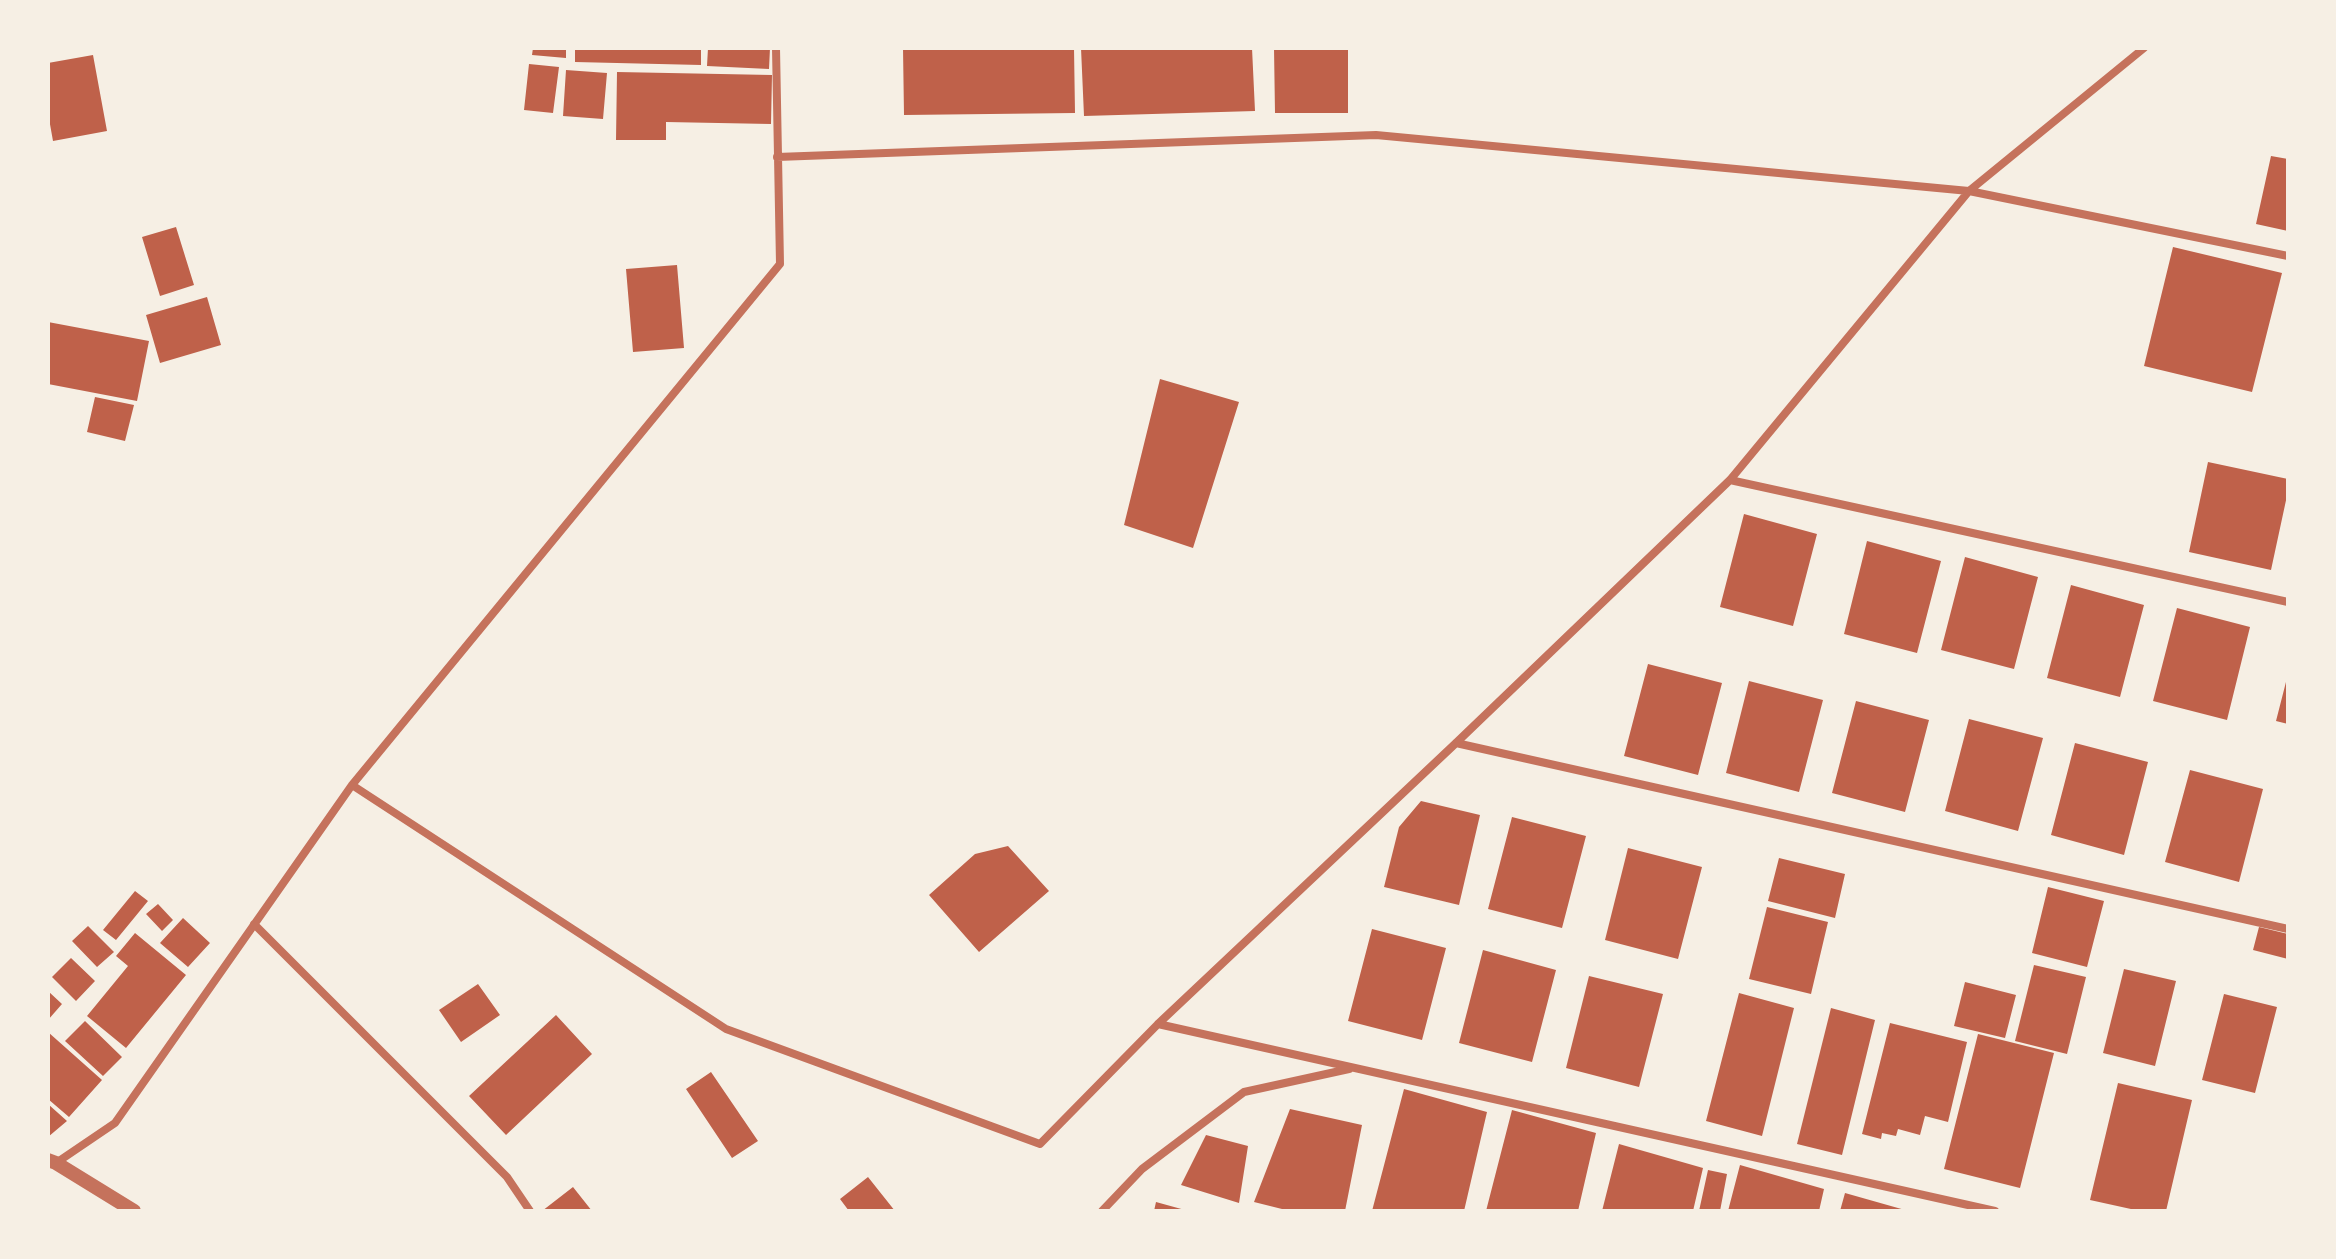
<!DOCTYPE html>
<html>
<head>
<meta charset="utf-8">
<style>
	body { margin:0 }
	#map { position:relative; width:2336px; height:1259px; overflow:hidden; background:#f6efe4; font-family:"Zilla Slab",serif }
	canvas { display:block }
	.frame { position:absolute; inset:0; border:50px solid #f6efe4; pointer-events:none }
</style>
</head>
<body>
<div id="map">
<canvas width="2336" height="1259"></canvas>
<div class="frame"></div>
</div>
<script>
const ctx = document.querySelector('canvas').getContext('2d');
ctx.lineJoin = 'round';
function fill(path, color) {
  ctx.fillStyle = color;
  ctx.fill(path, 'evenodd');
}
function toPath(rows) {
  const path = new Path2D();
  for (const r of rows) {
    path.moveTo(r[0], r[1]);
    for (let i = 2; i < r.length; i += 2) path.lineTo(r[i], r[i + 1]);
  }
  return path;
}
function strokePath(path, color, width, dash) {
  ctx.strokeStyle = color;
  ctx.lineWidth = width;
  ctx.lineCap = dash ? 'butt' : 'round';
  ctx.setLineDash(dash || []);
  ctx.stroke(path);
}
const building = toPath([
	[533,48,566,48,566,58,532,55],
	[575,48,701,48,701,65,575,62],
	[708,48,770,48,769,69,707,66],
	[903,48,1074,48,1075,113,904,115],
	[1081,48,1252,48,1255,111,1084,116],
	[1274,48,1348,48,1348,113,1275,113],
	[93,55,107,131,53,141,48,113,48,63],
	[529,64,559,67,553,113,524,110],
	[566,70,607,73,603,119,563,116],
	[617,72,772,75,771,124,666,122,666,140,616,140],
	[2271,156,2288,159,2288,231,2256,224],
	[176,227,194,285,160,296,142,237],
	[2173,247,2282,273,2252,392,2144,366],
	[677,265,684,348,633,352,626,269],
	[207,297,221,345,160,363,146,315],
	[48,322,149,341,137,401,48,384],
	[1160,379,1239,402,1193,548,1124,525],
	[95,397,134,405,125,441,87,432],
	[2208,462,2288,479,2288,491,2271,570,2189,552],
	[1744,514,1817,534,1793,626,1720,607],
	[1867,541,1941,561,1917,653,1844,634],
	[1965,557,2038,577,2014,669,1941,650],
	[2071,585,2144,605,2120,697,2047,678],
	[2177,608,2250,627,2227,720,2153,701],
	[1648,664,1722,683,1698,775,1624,756],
	[2287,678,2288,678,2288,724,2276,721],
	[1749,681,1823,700,1799,792,1726,773],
	[1856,701,1929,720,1905,812,1832,793],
	[1969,719,2043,738,2018,831,1945,811],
	[2075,743,2148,762,2124,855,2051,835],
	[2190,770,2263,789,2239,882,2165,862],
	[1421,801,1480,815,1459,905,1384,887,1399,827],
	[1512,817,1586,836,1562,928,1488,909],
	[1008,846,1049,891,979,952,929,895,975,854],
	[1628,848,1702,867,1678,959,1605,940],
	[1779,858,1845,874,1835,918,1768,901],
	[2048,887,2104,901,2087,967,2032,953],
	[135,891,148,901,116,940,103,930],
	[158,904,173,920,162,931,146,914],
	[1767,907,1828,922,1811,994,1749,979],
	[183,918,210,943,188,967,160,943],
	[88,926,114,952,97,967,72,941],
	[2259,927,2288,934,2288,959,2253,950],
	[1372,929,1446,948,1422,1040,1348,1021],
	[135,933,186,975,126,1048,87,1016,128,966,116,956],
	[1483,950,1556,970,1532,1062,1459,1043],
	[71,958,95,981,76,1001,52,977],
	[2034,965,2086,977,2067,1054,2015,1041],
	[2124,969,2176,981,2155,1066,2103,1053],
	[1589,976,1663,994,1639,1087,1566,1068],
	[1965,982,2016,995,2005,1038,1954,1026],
	[478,984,500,1015,461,1042,439,1010],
	[48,991,62,1004,48,1020],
	[1739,993,1794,1008,1762,1136,1706,1121],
	[2224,994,2277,1007,2255,1093,2202,1080],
	[1831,1008,1875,1020,1842,1155,1797,1144],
	[556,1015,592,1054,506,1135,469,1096],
	[85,1021,122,1057,103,1076,65,1041],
	[1890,1023,1967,1042,1948,1122,1925,1116,1920,1135,1898,1129,1896,1136,1882,1133,1881,1139,1862,1134],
	[48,1032,102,1080,69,1117,48,1099],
	[1978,1034,2054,1053,2020,1188,1944,1169],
	[711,1072,758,1141,732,1158,686,1089],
	[2118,1083,2192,1100,2166,1211,2140,1211,2090,1200],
	[1404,1089,1487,1112,1464,1211,1372,1211],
	[48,1104,67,1121,48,1137],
	[1290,1109,1362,1125,1345,1211,1290,1211,1254,1202],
	[1512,1110,1596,1133,1578,1211,1486,1211],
	[1206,1135,1248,1146,1239,1203,1181,1185],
	[1619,1144,1703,1168,1693,1211,1602,1211],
	[1740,1165,1824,1189,1819,1211,1728,1211],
	[1708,1170,1727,1174,1720,1211,1699,1211],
	[868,1177,895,1211,849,1211,840,1199],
	[573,1187,592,1211,542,1211],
	[1845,1193,1905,1210,1905,1211,1840,1211],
	[1156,1202,1185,1210,1185,1211,1154,1211]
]);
const minor = toPath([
	[777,157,1376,135,1969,191,2288,256],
	[1730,480,2288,602],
	[1456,743,2288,929],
	[352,785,726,1029,1040,1144,1158,1024,1456,743,1730,480,1969,191,2144,48],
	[254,924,507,1177,530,1211],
	[1158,1024,1995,1211],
	[56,1163,115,1123,352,785,780,264,776,48],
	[1102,1211,1142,1169,1244,1092,1349,1069]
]);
const tertiary = toPath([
	[48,1160,56,1163,134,1211]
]);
fill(building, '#bf614a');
strokePath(minor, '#c5725c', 8);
strokePath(tertiary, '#c5725c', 14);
</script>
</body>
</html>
